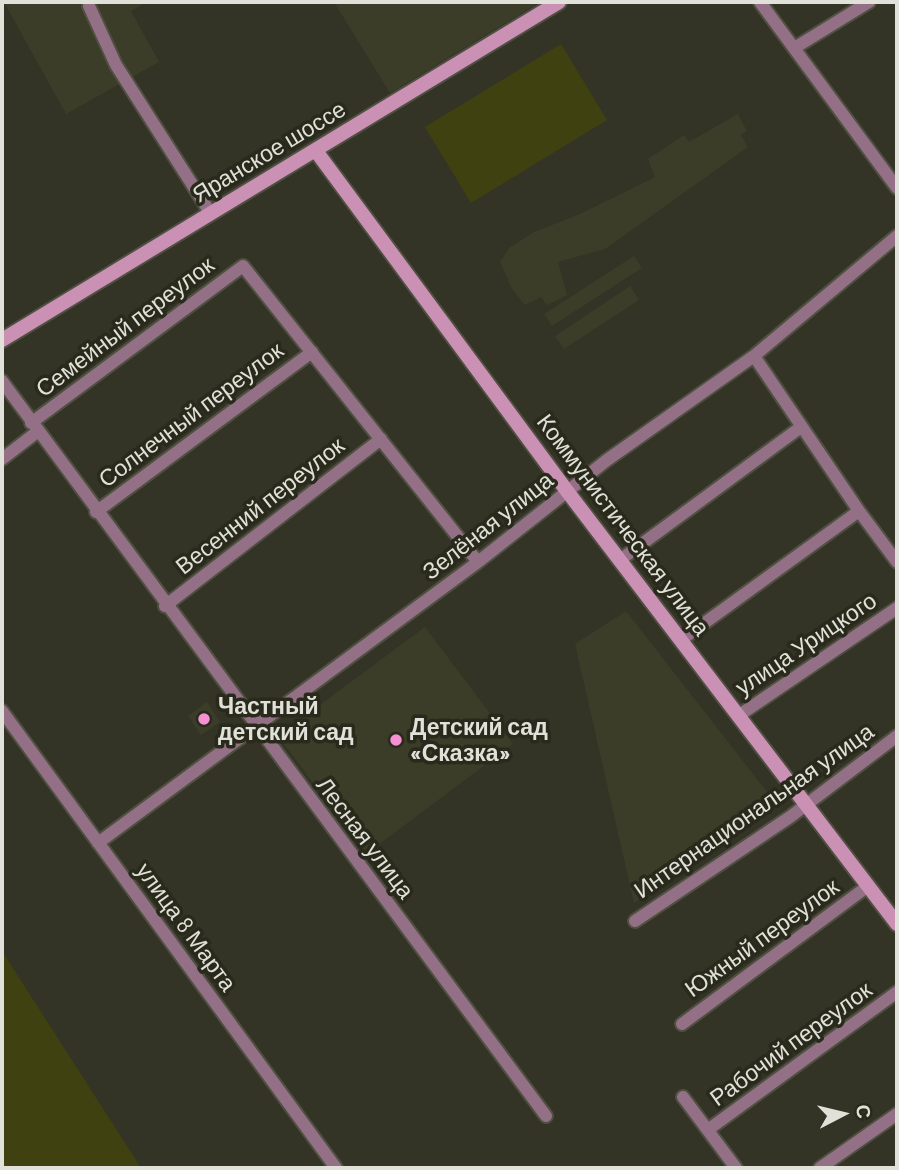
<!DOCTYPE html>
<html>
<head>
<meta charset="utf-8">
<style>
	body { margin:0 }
	#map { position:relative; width:899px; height:1170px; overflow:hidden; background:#333426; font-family:Barlow,sans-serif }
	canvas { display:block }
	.frame { position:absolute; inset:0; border:4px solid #e0e1d8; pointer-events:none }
	.north { position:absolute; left:808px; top:1079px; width:70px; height:70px; -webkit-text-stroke:5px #292a1c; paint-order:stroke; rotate:83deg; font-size:19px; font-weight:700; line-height:28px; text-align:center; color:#e0e1d8 }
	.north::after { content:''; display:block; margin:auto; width:24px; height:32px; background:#e0e1d8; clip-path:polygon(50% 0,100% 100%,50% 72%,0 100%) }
</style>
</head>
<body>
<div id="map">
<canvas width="899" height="1170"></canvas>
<div class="frame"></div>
<div class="north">С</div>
</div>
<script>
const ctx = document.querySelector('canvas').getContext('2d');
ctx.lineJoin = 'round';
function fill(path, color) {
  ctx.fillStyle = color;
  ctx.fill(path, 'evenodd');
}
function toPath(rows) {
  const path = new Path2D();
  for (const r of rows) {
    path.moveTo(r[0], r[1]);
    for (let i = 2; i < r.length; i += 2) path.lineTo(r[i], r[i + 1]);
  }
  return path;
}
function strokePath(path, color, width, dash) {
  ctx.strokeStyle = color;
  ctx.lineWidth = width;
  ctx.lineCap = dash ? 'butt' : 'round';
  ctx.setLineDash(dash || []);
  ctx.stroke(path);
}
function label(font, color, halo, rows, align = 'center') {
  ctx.font = font + ' Barlow,sans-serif';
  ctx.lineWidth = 7;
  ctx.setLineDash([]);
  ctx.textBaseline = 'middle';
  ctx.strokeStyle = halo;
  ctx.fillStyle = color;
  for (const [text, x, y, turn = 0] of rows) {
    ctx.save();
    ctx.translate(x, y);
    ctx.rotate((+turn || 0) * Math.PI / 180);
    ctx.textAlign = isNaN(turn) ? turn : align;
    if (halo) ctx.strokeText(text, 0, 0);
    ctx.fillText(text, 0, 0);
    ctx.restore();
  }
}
const built = toPath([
	[4,2,147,2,131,11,159,62,66,114],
	[334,2,540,2,390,93],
	[738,114,747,131,741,135,748,147,605,249,558,262,567,295,547,305,541,297,525,305,512,289,500,262,509,248,534,232,580,214,655,177,648,159,684,135,689,142],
	[634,256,642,268,552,326,544,314],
	[630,286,639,300,564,349,555,336],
	[626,611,775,802,634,903,575,644],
	[425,627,513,744,366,854,278,736],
	[207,702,220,722,201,735,188,716]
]);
const green = toPath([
	[561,44,607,120,471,203,425,127],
	[2,951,141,1168,2,1168]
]);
const street = toPath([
	[760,2,897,188],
	[89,6,116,65,211,214],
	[796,47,869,2],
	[754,356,859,511,897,562],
	[2,381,546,1116],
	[31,423,243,266,478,562],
	[2,459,37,432],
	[96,512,312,352],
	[620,560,801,427],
	[165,606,381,439],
	[681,640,859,511],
	[2,711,336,1168],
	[738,716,897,608],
	[98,843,478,562,607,460,754,356,897,236],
	[635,921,790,817,897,736],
	[682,1024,868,886],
	[683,1097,736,1168],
	[709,1129,897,992],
	[820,1168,897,1114]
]);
const secondary = toPath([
	[316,151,567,491,897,924],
	[2,340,559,2]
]);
const markers = [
	[204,719,7,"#f591d2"],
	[396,740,7,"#f591d2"]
];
const streetNames = [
	["Яранское шоссе",269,152,-31],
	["Семейный переулок",125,327,-37],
	["Солнечный переулок",191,415,-37],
	["Весенний переулок",260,506,-38],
	["Коммунистическая улица",623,525,53],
	["Зелёная улица",488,526,-38],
	["улица Урицкого",806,644,-34],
	["Интернациональная улица",754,811,-35],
	["Лесная улица",365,838,53],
	["улица 8 Марта",186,927,54],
	["Южный переулок",762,938,-36],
	["Рабочий переулок",791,1044,-36]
];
const poiNames = [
	["Частный",218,706],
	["детский сад",218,732],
	["Детский сад",410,727],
	["«Сказка»",410,753]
];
fill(built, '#3b3d28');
fill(green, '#3f4111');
strokePath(street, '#4f5042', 16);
strokePath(secondary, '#4f5042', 18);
strokePath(street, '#947086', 12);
strokePath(secondary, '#cb91b5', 14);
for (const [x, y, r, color] of markers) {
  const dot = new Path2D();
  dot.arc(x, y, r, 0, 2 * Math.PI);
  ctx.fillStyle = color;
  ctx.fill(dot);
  strokePath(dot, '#292a1c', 2.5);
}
label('23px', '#e0e1d8', '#292a1c', streetNames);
label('bold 23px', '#e0e1d8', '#292a1c', poiNames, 'left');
</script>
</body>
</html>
